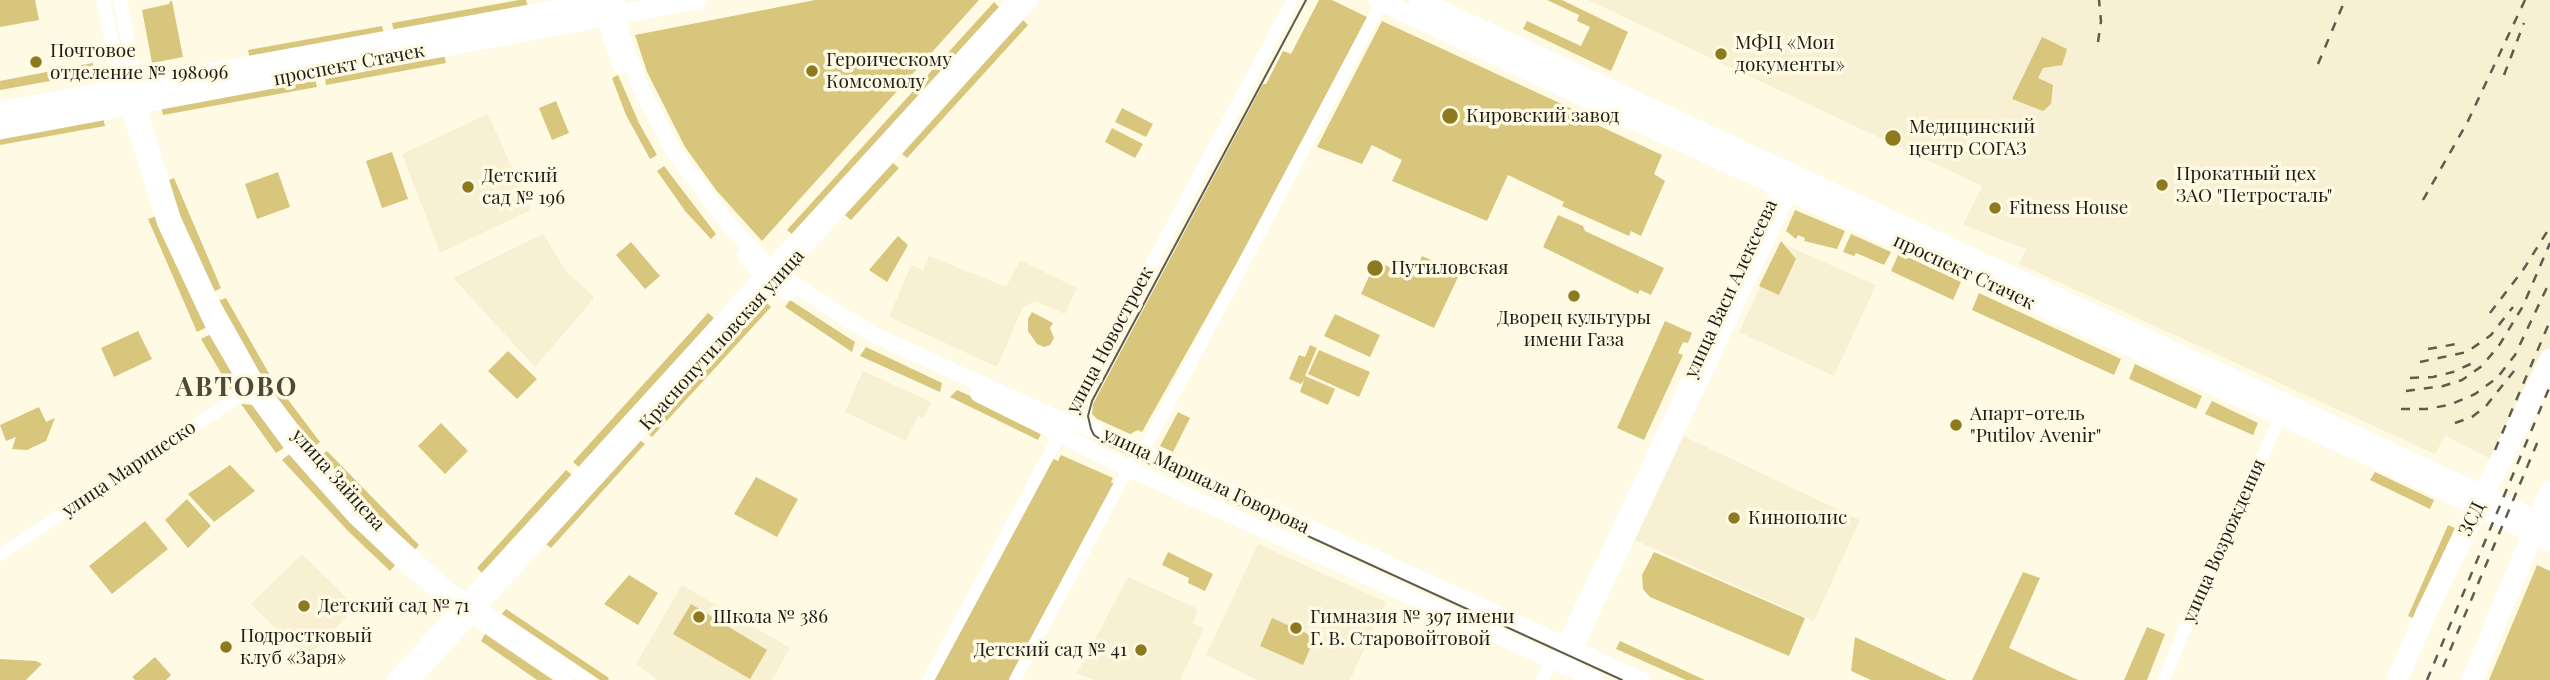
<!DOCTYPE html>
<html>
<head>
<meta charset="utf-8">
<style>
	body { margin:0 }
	canvas { display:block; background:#fffae4 }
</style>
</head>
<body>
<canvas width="2550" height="680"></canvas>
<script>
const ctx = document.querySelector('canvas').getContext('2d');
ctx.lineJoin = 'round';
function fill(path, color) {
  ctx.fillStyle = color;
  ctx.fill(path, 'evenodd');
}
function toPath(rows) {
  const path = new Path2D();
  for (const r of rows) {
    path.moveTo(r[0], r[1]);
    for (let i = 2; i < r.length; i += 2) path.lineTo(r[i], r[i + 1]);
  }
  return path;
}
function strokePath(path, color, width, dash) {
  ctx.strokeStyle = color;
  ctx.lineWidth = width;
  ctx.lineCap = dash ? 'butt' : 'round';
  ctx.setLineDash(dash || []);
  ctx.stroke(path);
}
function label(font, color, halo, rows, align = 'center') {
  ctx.font = font + ' "Playfair Display",serif';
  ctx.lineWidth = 7;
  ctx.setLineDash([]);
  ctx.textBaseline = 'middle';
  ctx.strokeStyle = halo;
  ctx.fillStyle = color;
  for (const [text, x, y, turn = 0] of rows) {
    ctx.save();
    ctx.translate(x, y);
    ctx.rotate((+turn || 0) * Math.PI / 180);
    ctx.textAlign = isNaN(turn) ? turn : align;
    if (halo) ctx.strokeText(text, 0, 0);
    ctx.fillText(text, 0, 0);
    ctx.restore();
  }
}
const built = toPath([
	[1588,0,2550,0,2550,347,2503,465,2445,436,2435,454,2019,264,2026,249,1963,225,1982,186],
	[488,114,531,210,440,253,402,154],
	[543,234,566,271,593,296,593,300,535,367,453,278],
	[1781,243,1876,285,1834,376,1739,332],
	[929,256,1006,287,1020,260,1077,288,1065,314,1035,301,1023,307,997,367,889,317,911,265,923,270],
	[863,371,931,402,924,418,918,416,906,441,845,412],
	[1683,436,1860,520,1814,621,1635,540],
	[1258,544,1386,602,1350,680,1257,680,1206,655],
	[302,554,356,607,306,658,251,604],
	[1128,577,1196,608,1198,611,1193,623,1204,628,1180,680,1094,680,1077,673],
	[682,585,790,648,772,680,658,680,636,664]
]);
const green = toPath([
	[0,0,35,0,39,20,0,27],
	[519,0,526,0,528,7,394,32,392,23],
	[815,0,979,0,762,241,716,190,685,147,647,72,635,35],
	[1319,0,1332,0,1367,17,1260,222,1142,432,1138,430,1130,434,1097,419,1092,414,1093,404,1263,84,1266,84,1283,51,1291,54],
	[1547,0,1562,0,1628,32,1611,71,1523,29,1527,21,1581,46,1590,27,1577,21,1579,15],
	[170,1,172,1,183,57,152,63,142,10,169,4],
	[994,2,999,7,792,234,787,230],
	[1023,20,1028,25,907,158,902,154],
	[1382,21,1592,118,1591,122,1662,155,1654,174,1665,181,1641,236,1631,231,1629,236,1562,206,1564,202,1508,175,1487,221,1392,181,1402,160,1372,145,1362,164,1317,147],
	[382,26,384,34,250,59,248,50],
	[2042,37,2067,49,2062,65,2043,68,2038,78,2053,85,2051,104,2043,111,2012,99],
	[444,55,446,63,326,85,325,77],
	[93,63,95,73,0,90,0,81],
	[618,75,639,123,657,155,650,159,626,115,612,78],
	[315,79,317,87,163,115,161,107],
	[556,101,569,133,552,140,539,108],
	[1122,108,1153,124,1146,137,1115,122],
	[103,117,105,126,0,145,0,137],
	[1112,128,1143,144,1135,158,1105,142],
	[392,152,408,199,382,208,366,161],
	[893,163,899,168,851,220,845,215],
	[664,166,716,234,711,239,685,211,657,171],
	[278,172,290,207,257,219,245,184],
	[174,178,221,288,213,292,195,254,166,181],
	[1795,210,1845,231,1837,249,1804,241,1805,238,1798,235,1796,239,1786,231],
	[1558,215,1583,226,1585,231,1664,268,1651,295,1640,290,1638,294,1543,247],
	[156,216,207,327,197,332,148,219],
	[1851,234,1891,252,1884,265,1856,253,1854,256,1843,252],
	[898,236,908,245,887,282,869,270],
	[1781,241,1796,259,1779,295,1759,286],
	[631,242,660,276,645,289,616,255],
	[1899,253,1961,282,1953,300,1891,271],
	[1422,256,1460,273,1434,328,1361,294,1376,261,1412,277],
	[1979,293,2121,359,2114,375,1972,310],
	[226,298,271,377,320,442,313,448,264,383,218,301],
	[790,300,855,342,852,352,785,307],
	[766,302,771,307,652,437,647,433],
	[1032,312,1053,323,1050,328,1054,338,1050,345,1044,347,1037,344,1028,331,1028,319],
	[708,313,714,318,579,467,573,462],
	[1335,314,1380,335,1370,357,1324,336],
	[1665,321,1692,333,1688,343,1683,342,1678,353,1683,355,1644,440,1617,428],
	[138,331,152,359,114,377,101,348],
	[211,334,235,378,231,390,201,339],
	[1310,345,1317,348,1305,376,1335,389,1328,405,1300,392,1304,380,1301,384,1289,379,1299,355,1305,357],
	[866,347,942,383,940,392,860,356],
	[1319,350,1370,372,1359,397,1308,374],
	[508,351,537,379,517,399,488,371],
	[2135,364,2202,396,2196,409,2129,379],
	[957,390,1022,419,1042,432,1038,440,950,397],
	[2212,401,2258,423,2253,435,2205,414],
	[241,404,254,405,285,447,276,453],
	[39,407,46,422,55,418,46,441,27,450,12,449,16,437,6,441,0,425],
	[1178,412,1190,418,1173,452,1160,446],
	[441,423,468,451,445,474,418,446],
	[640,440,645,444,551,548,546,544],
	[327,451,419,545,413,552,320,456],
	[291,453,396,564,390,571,348,531,282,460],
	[1061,455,1113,478,1111,482,1115,484,1009,680,933,680,1051,458,1058,461],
	[230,465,255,491,214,522,188,494],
	[566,470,572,475,482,573,477,568],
	[2375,472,2434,500,2430,509,2370,480],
	[756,477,798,499,777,537,734,514],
	[187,499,211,526,188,548,165,520],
	[145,521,168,549,112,594,89,566],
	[2448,525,2455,528,2413,618,2408,616],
	[1168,552,1213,574,1205,591,1188,583,1189,578,1162,565],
	[1654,552,1805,618,1789,656,1650,597,1643,589,1642,575],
	[2537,565,2550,571,2550,680,2489,680],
	[2023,572,2040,578,2009,648,2078,680,1972,680],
	[629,575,658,593,638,625,604,604],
	[691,604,767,650,750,679,673,634],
	[506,609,609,678,608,680,600,680,502,614],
	[1272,618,1315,637,1303,665,1260,646],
	[2147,627,2165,634,2147,680,2124,680],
	[485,634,553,680,537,680,481,641],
	[1855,637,1905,660,1947,680,1871,680,1851,671],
	[1620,641,1705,680,1686,680,1616,649],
	[155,657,171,675,166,680,135,680,132,677],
	[0,659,36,661,42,664,26,680,0,680]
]);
const minor = toPath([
	[0,555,256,385],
	[478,607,588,680],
	[470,616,566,680],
	[1563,645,1779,187,1784,182],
	[928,680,1293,0],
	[1015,680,1123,478,1148,442,1177,389,1382,2],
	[1542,680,1552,660],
	[2164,680,2183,633,2283,411]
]);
const tertiary = toPath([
	[103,0,122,89,164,223,213,327,249,389,291,446,355,518,405,565,441,595,468,614],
	[120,0,144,123,174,219,211,300,258,384,312,455,362,510,447,588,475,605],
	[770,268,1015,0],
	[780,275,1032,0],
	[1570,669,1575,650,1790,192,1791,183]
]);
const secondary = toPath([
	[617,0,621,33,641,89,674,152,730,226,770,268,798,288,874,335,1054,417,1091,429,1142,451,1642,680],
	[605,6,610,36,621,66],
	[745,256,763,276,788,293],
	[978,394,1129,469,1595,680],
	[395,680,769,270],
	[412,680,779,277]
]);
const primary = toPath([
	[1378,0,1617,113,2445,491,2550,542],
	[1419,0,2550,526],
	[0,111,607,0],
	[0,130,697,0]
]);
const motorway = toPath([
	[2397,680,2428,609,2550,359],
	[2472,680,2550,492]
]);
const tram = toPath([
	[1306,0,1092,401,1088,416,1091,429,1094,435,1107,444,1622,680]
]);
const rail = toPath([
	[2098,42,2101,21,2099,0],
	[2318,64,2345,0],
	[2504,75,2524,23],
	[2423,200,2467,123,2525,0],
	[2490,313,2523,270,2550,227],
	[2428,349,2462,343],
	[2420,362,2467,352,2491,335,2513,307],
	[2410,378,2433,377,2453,372,2475,362],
	[2406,391,2443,386,2462,380,2482,366,2500,344,2523,306,2550,243],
	[2401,409,2426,409,2449,405,2475,394,2497,378,2515,355,2550,281],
	[2455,423,2472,417,2486,406,2514,371],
	[2495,450,2550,321],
	[2443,667,2538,441],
	[2427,680,2550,386]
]);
const markers = [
	[1721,54,7,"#8d7a1f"],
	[36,62,7,"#8d7a1f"],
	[812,71,7,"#8d7a1f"],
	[1450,116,9,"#8d7a1f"],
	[1893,138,9,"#8d7a1f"],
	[2162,185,7,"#8d7a1f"],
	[468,187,7,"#8d7a1f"],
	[1995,208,7,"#8d7a1f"],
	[1375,268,9,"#8d7a1f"],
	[1574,296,7,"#8d7a1f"],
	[1956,425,7,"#8d7a1f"],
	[1734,518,7,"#8d7a1f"],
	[304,606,7,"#8d7a1f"],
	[699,617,7,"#8d7a1f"],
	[1296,628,7,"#8d7a1f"],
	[226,647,7,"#8d7a1f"],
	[1141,650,7,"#8d7a1f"]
];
const poiNames = [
	["МФЦ «Мои",1735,43],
	["документы»",1735,65],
	["Почтовое",50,51],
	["отделение № 198096",50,73],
	["Героическому",826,60],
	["Комсомолу",826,82],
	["Кировский завод",1466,116],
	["Медицинский",1909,127],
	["центр СОГАЗ",1909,149],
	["Прокатный цех",2176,174],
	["ЗАО \"Петросталь\"",2176,196],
	["Детский",482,176],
	["сад № 196",482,198],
	["Fitness House",2009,208],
	["Путиловская",1391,268],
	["Дворец культуры",1574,318,"center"],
	["имени Газа",1574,340,"center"],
	["Апарт-отель",1970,414],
	["\"Putilov Avenir\"",1970,436],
	["Кинополис",1748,518],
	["Детский сад № 71",318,606],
	["Школа № 386",713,617],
	["Гимназия № 397 имени",1310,617],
	["Г. В. Старовойтовой",1310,639],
	["Подростковый",240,636],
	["клуб «Заря»",240,658],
	["Детский сад № 41",1127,650,"right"]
];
const streetNames = [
	["проспект Стачек",349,65,-11],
	["проспект Стачек",1964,272,25],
	["улица Васи Алексеева",1731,289,-65],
	["Краснопутиловская улица",722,340,-48],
	["улица Новостроек",1110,340,-62],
	["улица Маринеско",129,469,-34],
	["улица Зайцева",338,480,48],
	["улица Маршала Говорова",1206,481,25],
	["ЗСД",2472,519,-64],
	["улица Возрождения",2224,541,-66]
];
const districtNames = [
	["АВТОВО",237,388]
];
fill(built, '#f7f0d2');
fill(green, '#d8c67d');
strokePath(minor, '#fff', 12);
strokePath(tertiary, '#fff', 14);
strokePath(secondary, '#fff', 16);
strokePath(primary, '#fff', 19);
strokePath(motorway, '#fff', 21);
strokePath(tram, '#5e5b4f', 2);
strokePath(rail, '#5e5b4f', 2.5, [9, 9]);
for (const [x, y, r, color] of markers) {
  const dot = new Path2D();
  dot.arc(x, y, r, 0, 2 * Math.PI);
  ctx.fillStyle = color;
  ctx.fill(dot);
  strokePath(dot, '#fffae4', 2.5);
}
label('19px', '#1f1d15', '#fffae4', poiNames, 'left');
label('19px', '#1f1d15', '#fffae4', streetNames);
ctx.letterSpacing = '2px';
label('bold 26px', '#4d4937', '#fffae4', districtNames);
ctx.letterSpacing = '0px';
</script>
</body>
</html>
